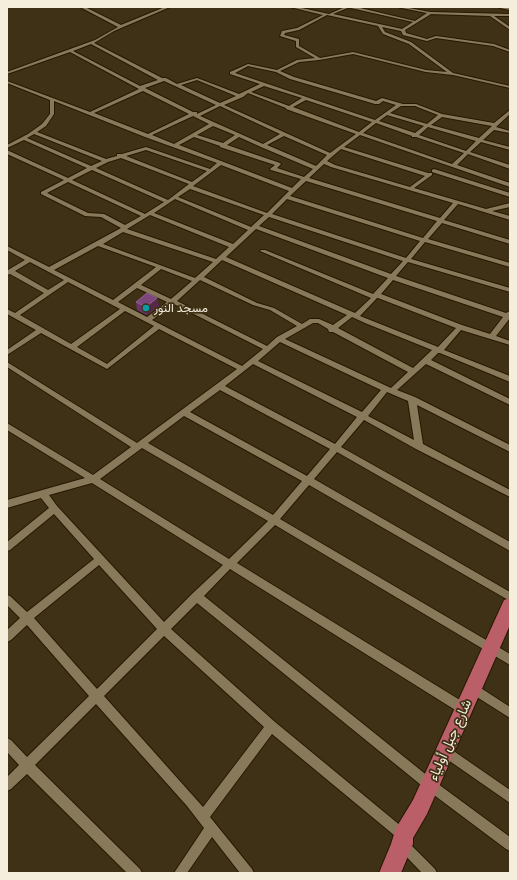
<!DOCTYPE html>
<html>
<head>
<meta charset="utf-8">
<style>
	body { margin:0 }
	#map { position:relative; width:517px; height:880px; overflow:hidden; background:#3f3115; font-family:Mulish,sans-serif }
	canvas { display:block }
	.frame { position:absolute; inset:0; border:8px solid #f6eedd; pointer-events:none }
</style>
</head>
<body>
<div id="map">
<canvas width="517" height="880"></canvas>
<div class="frame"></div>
</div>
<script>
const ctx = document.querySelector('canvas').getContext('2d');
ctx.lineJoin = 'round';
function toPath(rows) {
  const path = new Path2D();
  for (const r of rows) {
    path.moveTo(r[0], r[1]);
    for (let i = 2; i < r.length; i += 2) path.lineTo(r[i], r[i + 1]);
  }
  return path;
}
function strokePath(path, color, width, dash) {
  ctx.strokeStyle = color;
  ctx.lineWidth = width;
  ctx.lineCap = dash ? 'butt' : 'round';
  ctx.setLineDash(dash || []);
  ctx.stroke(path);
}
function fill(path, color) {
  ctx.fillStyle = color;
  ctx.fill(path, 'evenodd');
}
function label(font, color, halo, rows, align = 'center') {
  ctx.font = font + ' Mulish,Vazirmatn,sans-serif';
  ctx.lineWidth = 3.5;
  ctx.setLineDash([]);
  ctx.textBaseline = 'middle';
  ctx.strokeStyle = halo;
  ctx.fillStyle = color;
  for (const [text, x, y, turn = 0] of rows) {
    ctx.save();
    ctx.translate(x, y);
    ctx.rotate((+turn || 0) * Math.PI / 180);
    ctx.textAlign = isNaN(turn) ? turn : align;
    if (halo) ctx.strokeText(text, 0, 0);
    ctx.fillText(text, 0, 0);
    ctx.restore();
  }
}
const minor = toPath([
	[80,7,85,7,121,25,165,7,170,7,114,31,94,43,162,78,166,78,177,84,197,78,239,94,260,84,230,74,230,72,248,64,277,70,297,60,315,58,296,47,296,41,280,36,282,31,297,28,323,15,290,7,297,7,329,14,345,7,356,7,415,21,427,13,397,7,404,7,430,12,510,14,510,16,494,16,510,27,510,30,490,16,431,14,405,30,406,33,427,39,436,36,494,44,510,50,510,52,493,46,436,38,427,41,403,35,401,31,382,27,385,32,411,42,453,73,510,86,510,88,453,75,426,72,353,54,319,60,299,62,280,71,294,77,376,101,382,98,403,104,416,104,442,114,494,123,510,110,510,114,496,127,510,131,510,133,494,130,483,140,510,147,510,150,481,142,470,152,510,165,510,169,468,154,457,165,510,183,510,187,360,135,344,147,428,173,432,173,432,175,414,188,486,209,510,203,510,207,492,211,510,216,510,220,458,204,444,220,510,240,510,244,442,223,428,239,510,263,510,267,425,242,411,259,510,288,510,292,408,262,396,276,506,313,510,311,510,318,496,336,510,341,510,345,461,330,444,350,510,376,510,382,440,353,438,353,431,360,510,399,510,405,426,364,397,390,415,397,510,445,510,452,417,405,423,444,510,490,510,497,416,449,364,420,341,447,510,542,510,551,337,452,314,479,510,592,510,601,309,485,280,519,510,654,510,665,275,525,237,563,468,705,469,709,468,713,464,714,460,713,230,569,204,596,434,781,510,837,510,851,506,849,426,789,197,603,171,629,275,722,407,831,409,835,406,840,435,869,437,873,422,873,399,849,397,845,399,841,400,840,272,734,210,817,252,869,254,873,240,873,212,837,187,873,174,873,204,828,187,806,96,704,35,765,140,869,142,873,127,873,27,774,11,789,7,791,7,777,19,765,7,752,7,738,11,740,27,757,89,696,27,625,11,640,7,642,7,630,20,618,7,605,7,595,10,596,27,612,94,559,54,514,10,550,7,551,7,542,49,508,41,498,7,508,7,500,85,478,7,430,7,423,93,475,131,447,7,367,7,362,137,443,237,369,159,329,107,369,41,333,7,355,7,350,36,330,7,314,7,309,15,313,44,293,10,274,7,275,8,270,25,260,7,250,7,246,49,267,121,228,101,217,85,216,41,194,41,192,64,180,7,154,7,150,9,151,68,178,87,168,24,140,7,148,7,145,28,134,42,124,50,114,50,100,7,83,7,81,90,112,139,89,70,52,7,74,7,72,95,40,118,27,80,7],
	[350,7,351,8,413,22,402,29,333,14,350,7],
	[327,15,378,26,383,34,409,44,447,72,426,70,353,52,320,58,299,46,299,39,284,35,285,33,299,30,327,15],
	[91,44,158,80,140,86,73,51,91,44],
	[248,66,276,72,290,79,375,104,379,104,383,101,396,105,375,120,235,73,248,66],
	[197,80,236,96,220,103,181,85,197,80],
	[164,81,175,86,216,105,197,114,197,112,193,112,145,88,164,81],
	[264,86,302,98,289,106,251,92,264,86],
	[143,91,189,114,148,134,94,113,143,91],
	[248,93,286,108,286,109,356,134,330,153,224,105,243,97,248,93],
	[306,100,372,122,359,132,293,107,306,100],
	[54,101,145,137,217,163,210,169,146,147,122,154,117,154,117,156,106,159,37,132,46,126,54,114,54,101],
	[220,106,280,134,263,144,200,116,220,106],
	[401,106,415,106,438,115,427,124,390,113,401,106],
	[387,115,424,126,415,133,379,121,387,115],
	[193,116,209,124,174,144,152,135,193,116],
	[442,117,492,126,479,138,431,125,442,117],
	[376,123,412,136,412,137,416,137,464,153,452,164,363,133,376,123],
	[213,126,235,135,223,143,197,135,213,126],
	[428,127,476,141,466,151,419,135,428,127],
	[34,134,102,161,91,166,27,138,34,134],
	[284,136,327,155,316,166,267,145,284,136],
	[194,137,220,146,220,147,275,165,270,169,271,170,301,179,292,188,179,145,194,137],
	[239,137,261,147,313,169,304,177,277,168,281,164,280,163,227,145,239,137],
	[341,149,425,176,410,187,335,165,327,161,341,149],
	[146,150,207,171,192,182,126,156,146,150],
	[121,158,189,184,168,200,96,168,108,162,121,158],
	[324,164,331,167,453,203,440,218,309,178,324,164],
	[221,165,289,191,267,213,193,186,221,165],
	[92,170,164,202,145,214,72,180,92,170],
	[306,181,437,221,423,238,290,196,306,181],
	[68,182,141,216,125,225,104,214,88,213,47,193,68,182],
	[190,189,264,215,251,227,178,197,190,189],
	[175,199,248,230,233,244,154,213,175,199],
	[287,199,420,241,406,258,272,214,287,199],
	[150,215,229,247,216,259,127,229,150,215],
	[269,217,403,261,391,274,259,226,269,217],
	[256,229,388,278,373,294,265,250,261,250,260,251,371,298,355,313,226,257,256,229],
	[123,232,213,262,195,278,103,244,123,232],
	[98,246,156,267,113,300,54,270,98,246],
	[222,260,347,315,333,325,319,319,310,319,302,324,274,308,257,303,204,277,222,260],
	[30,262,64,280,48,290,15,271,30,262],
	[161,269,192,281,171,299,141,285,161,269],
	[200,280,253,305,270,310,297,326,277,337,267,346,177,301,200,280],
	[393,280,503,317,490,334,462,325,381,294,393,280],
	[68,282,120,309,71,344,20,315,68,282],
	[137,288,167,302,147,317,118,302,137,288],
	[377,298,378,298,456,328,438,347,360,316,377,298],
	[174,304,263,349,242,366,152,320,174,304],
	[125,311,154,326,107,364,77,347,125,311],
	[352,317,365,323,432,350,413,368,338,328,352,317],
	[313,323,318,323,328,329,329,332,333,332,408,372,391,388,285,339,313,323],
	[280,342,381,390,362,412,258,361,280,342],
	[253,364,357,417,335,444,225,386,253,364],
	[220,390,330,449,307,476,190,412,220,390],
	[387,392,408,401,414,440,368,416,387,392],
	[184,416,302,481,273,515,148,443,184,416],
	[142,448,268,521,229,559,100,479,142,448],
	[92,483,223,565,193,593,164,622,57,506,49,495,92,483],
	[99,565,157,629,97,689,34,618,99,565],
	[164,636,264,727,203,807,104,696,164,636],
	[499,7,510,8,510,10,500,8,499,7],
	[434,169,510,193,510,197,432,172,432,170,434,169],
	[473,683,510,707,510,718,469,692,468,688,469,684,473,683],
	[445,745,510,790,510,803,441,755,439,751,441,747,445,745]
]);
const trunk = toPath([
	[510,598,510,625,427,814,413,838,413,844,401,873,379,873,391,844,396,828,413,800,504,600,510,598]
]);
const wall = toPath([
	[157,298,159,306,147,315,137,310,136,302]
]);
const shadedWall = toPath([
	[157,298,159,306,147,315,146,307]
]);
const building = toPath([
	[147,293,157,298,146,307,136,302,147,293]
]);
const markers = [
	[146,308,4,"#0f9aa8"]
];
const poiNames = [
	["مسجد النور",154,308]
];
const nearStreetnames = [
	["شارع جبل أولياء",450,740,-66]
];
strokePath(minor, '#261900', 2);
strokePath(trunk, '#261900', 2);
fill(minor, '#89795b');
fill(trunk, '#ba5e68');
fill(wall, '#6e336f');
fill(shadedWall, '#552a46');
fill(building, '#7d477b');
strokePath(building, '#90618a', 1);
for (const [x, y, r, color] of markers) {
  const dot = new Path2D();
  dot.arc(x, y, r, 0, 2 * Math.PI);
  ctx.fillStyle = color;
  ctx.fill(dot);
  strokePath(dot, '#3f3115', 1.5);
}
label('12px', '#f6eedd', '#3f3115', poiNames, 'left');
label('14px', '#f6eedd', '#3f3115', nearStreetnames);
</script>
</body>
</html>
